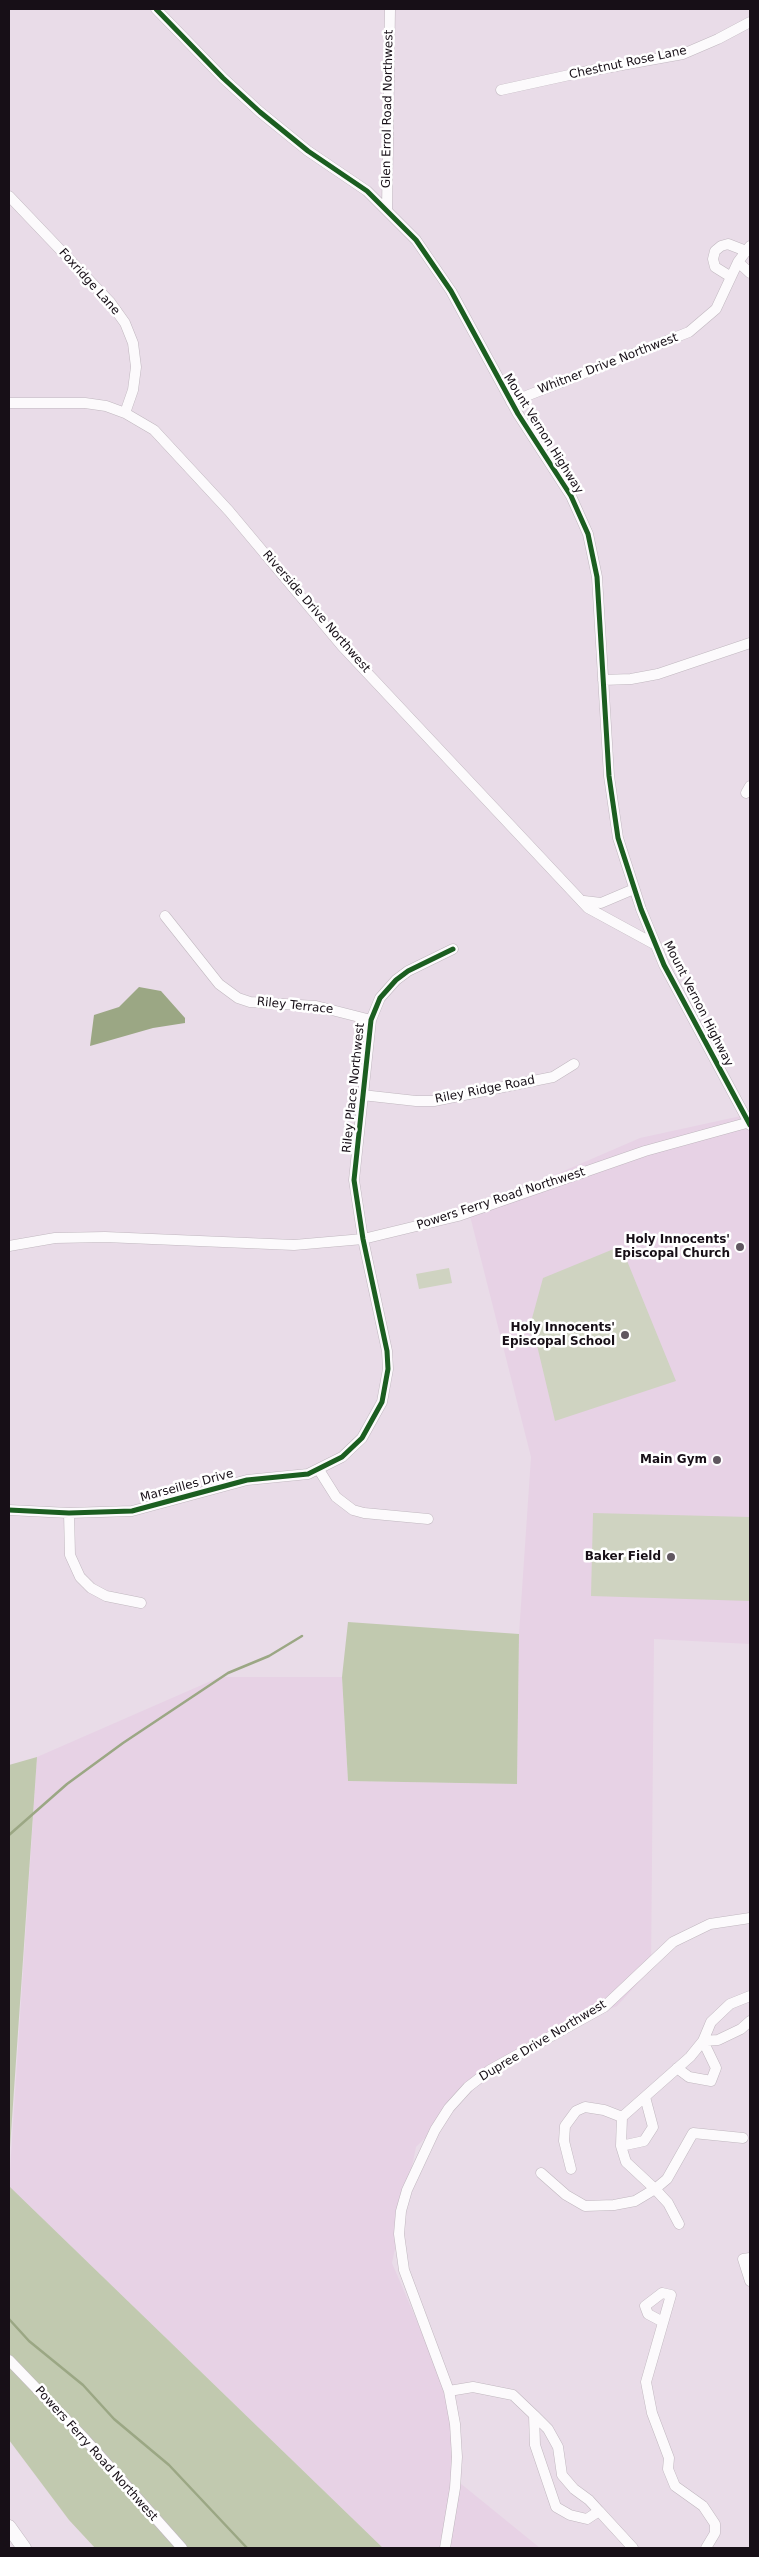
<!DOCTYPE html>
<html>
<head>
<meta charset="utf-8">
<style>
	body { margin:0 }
	#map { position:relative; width:759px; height:2557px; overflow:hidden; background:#e9dce8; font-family:"DejaVu Sans",sans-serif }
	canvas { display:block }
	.frame { position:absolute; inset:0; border:10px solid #170f17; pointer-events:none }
</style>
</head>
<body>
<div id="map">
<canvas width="759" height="2557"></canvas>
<div class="frame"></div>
</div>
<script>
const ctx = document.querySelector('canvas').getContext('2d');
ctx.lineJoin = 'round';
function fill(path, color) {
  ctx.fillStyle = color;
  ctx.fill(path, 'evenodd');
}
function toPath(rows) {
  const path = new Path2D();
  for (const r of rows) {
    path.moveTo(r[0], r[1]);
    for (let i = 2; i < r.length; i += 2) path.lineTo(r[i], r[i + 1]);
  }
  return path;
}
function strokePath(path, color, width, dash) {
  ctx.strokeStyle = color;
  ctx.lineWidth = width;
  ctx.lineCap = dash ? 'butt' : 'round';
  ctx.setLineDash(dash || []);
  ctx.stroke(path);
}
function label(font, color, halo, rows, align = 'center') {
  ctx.font = font + ' "DejaVu Sans",sans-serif';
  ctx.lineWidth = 5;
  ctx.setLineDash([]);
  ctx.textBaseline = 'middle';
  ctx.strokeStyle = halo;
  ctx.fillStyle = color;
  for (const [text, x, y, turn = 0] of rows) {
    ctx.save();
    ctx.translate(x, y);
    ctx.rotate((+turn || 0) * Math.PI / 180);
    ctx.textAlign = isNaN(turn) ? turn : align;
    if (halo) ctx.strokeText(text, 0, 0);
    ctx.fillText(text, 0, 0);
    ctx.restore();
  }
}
const built = toPath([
	[750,1114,750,1644,654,1639,651,1969,617,2006,526,2043,483,2080,416,2147,392,2263,447,2391,460,2483,540,2548,383,2548,9,2186,37,1757,220,1677,342,1677,348,1781,517,1784,519,1634,531,1457,469,1212,640,1138]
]);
const green = toPath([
	[621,1246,676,1381,555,1421,535,1337,528,1333,543,1278],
	[449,1268,452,1283,419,1289,416,1274],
	[593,1513,750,1517,750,1601,591,1596]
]);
const forest = toPath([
	[348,1622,519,1634,517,1784,348,1781,342,1677],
	[37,1757,9,2162,9,1765],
	[9,2186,383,2548,95,2548,69,2520,9,2440]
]);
const water = toPath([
	[139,987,161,991,185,1018,185,1023,153,1028,90,1046,94,1015,119,1007]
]);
const stream = toPath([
	[9,1835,67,1784,123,1743,228,1673,269,1656,302,1636],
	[9,2319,29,2341,83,2385,114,2419,169,2465,247,2548]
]);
const minor = toPath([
	[156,9,223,78,260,112,308,151,367,191,416,240,451,291,518,414,571,496,588,534,597,577,609,776,618,838,641,909,664,965,750,1125],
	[501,90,583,72,683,54,718,39,750,22],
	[9,196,110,302,125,323,133,343,136,367,133,390,125,413],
	[387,209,390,9],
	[738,262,750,273],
	[731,277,715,267,713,259,715,251,721,246,728,244,746,251],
	[511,402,689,332,716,309,738,262,750,246],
	[9,403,85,403,106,406,125,413,154,430,229,511,342,646,588,908,656,945],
	[603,680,631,679,658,674,750,643],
	[746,793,750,786],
	[584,901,601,903,634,889],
	[165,916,219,984,238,998,250,1002,316,1006,371,1020],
	[362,1095,416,1101,434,1101,553,1077,574,1064],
	[9,1246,55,1238,105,1237,294,1245,363,1239,458,1216,645,1151,750,1122],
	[319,1470,336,1497,353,1510,364,1513,428,1519],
	[9,1510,69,1513,132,1511,247,1480,308,1474,342,1457,362,1438,382,1402,388,1369,387,1351,363,1239,354,1180,371,1020,380,998,396,980,408,971,453,949],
	[69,1513,70,1555,80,1577,91,1588,106,1596,141,1603],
	[703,2041,718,2040,741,2029,750,2021],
	[677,2068,689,2077,711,2081,716,2068,703,2041],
	[621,2146,644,2141,653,2127,645,2097],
	[571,2169,564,2141,565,2126,576,2111,585,2107,604,2110,622,2117],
	[541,2173,566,2195,585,2206,614,2205,635,2201,655,2189,626,2162,621,2146,622,2117,690,2057,703,2041,711,2022,730,2004,750,1996],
	[679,2224,668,2203,655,2189,667,2179,693,2133,743,2138],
	[750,2258,743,2259,750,2281],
	[663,2322,648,2314,645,2306,662,2293,671,2295,646,2382,652,2413,669,2458,668,2469,675,2486,703,2506,715,2524,715,2533,706,2548],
	[9,2360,85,2439,182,2548],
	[449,2391,473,2387,513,2395,534,2415,535,2445,556,2507,570,2515,587,2519,599,2511,633,2548],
	[534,2415,548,2429,558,2447,562,2475,574,2489,589,2500,599,2511],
	[445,2548,455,2488,457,2457,455,2424,449,2391,404,2270,399,2234,401,2211,407,2190,435,2130,449,2108,468,2087,490,2070,604,2007,673,1942,710,1924,750,1918]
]);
const highway = toPath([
	[9,2527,24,2548]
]);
const cycleway = toPath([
	[156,9,223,78,260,112,308,151,367,191,416,240,451,291,518,414,571,496,588,534,597,577,609,776,618,838,641,909,664,965,750,1125],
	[9,1510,69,1513,132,1511,247,1480,308,1474,342,1457,362,1438,382,1402,388,1369,387,1351,363,1239,354,1180,371,1020,380,998,396,980,408,971,453,949]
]);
const markers = [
	[740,1247,5,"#605760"],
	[625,1335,5,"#605760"],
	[717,1460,5,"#605760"],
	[671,1557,5,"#605760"]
];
const streetNames = [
	["Chestnut Rose Lane",628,63,-12],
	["Glen Errol Road Northwest",388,109,-89],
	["Foxridge Lane",89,282,48],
	["Whitner Drive Northwest",608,364,-21],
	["Mount Vernon Highway",543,434,58],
	["Riverside Drive Northwest",316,612,49],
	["Mount Vernon Highway",698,1004,63],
	["Riley Terrace",295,1006,6],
	["Riley Place Northwest",354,1088,-84],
	["Riley Ridge Road",485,1090,-11],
	["Powers Ferry Road Northwest",501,1199,-18],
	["Marseilles Drive",187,1486,-15],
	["Dupree Drive Northwest",543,2041,-31],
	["Powers Ferry Road Northwest",96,2454,48]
];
const poiNames = [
	["Holy Innocents'",730,1240],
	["Episcopal Church",730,1254],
	["Holy Innocents'",615,1328],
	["Episcopal School",615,1342],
	["Main Gym",707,1460],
	["Baker Field",661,1557]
];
fill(built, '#e7d2e5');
fill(green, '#cfd3c1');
fill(forest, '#c1c9af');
fill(water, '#9ba784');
strokePath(stream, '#9ba784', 2.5);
strokePath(minor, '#c0b7bf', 11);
strokePath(highway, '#c0b7bf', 15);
strokePath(minor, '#fcfafc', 10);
strokePath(highway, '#fcfafc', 14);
strokePath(cycleway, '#1b5e20', 5);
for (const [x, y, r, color] of markers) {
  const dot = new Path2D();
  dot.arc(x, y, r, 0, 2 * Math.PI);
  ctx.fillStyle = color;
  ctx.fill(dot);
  strokePath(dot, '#fff', 2);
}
label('12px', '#170f17', '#fff', streetNames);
label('bold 12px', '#170f17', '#fff', poiNames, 'right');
</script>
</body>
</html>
